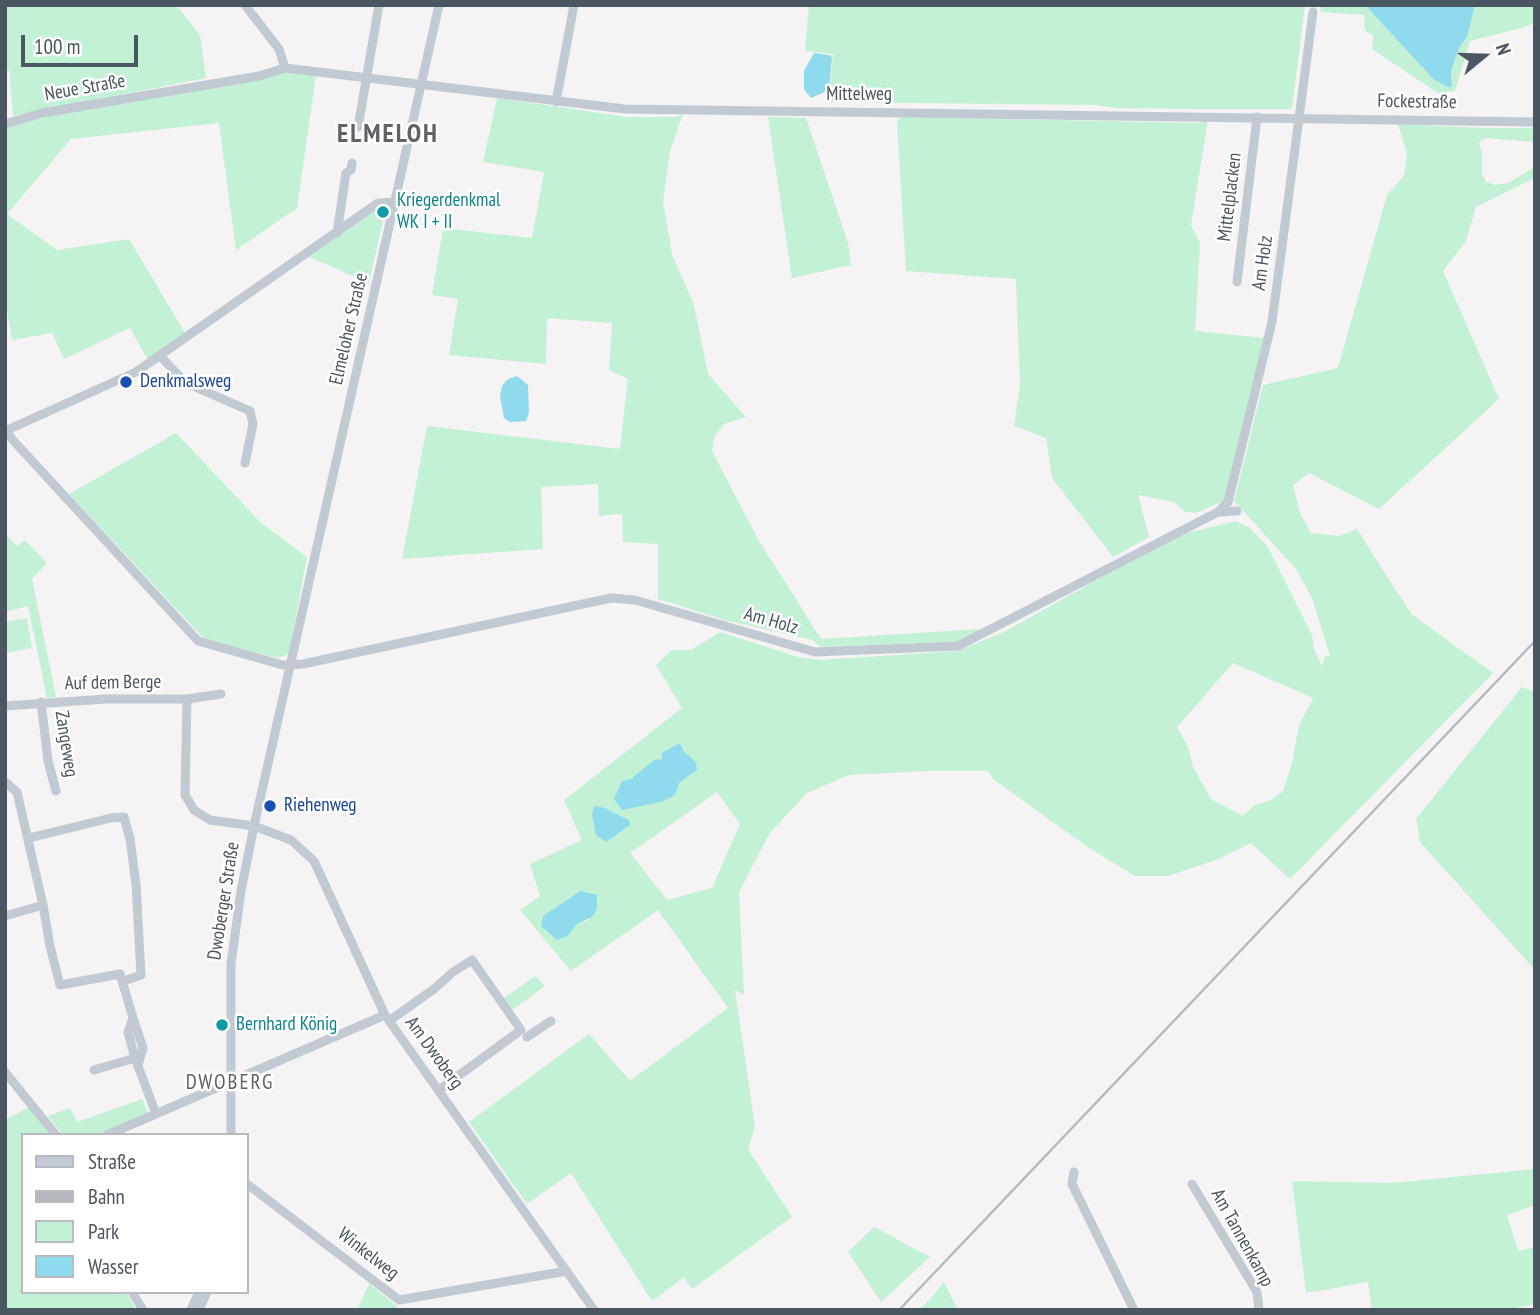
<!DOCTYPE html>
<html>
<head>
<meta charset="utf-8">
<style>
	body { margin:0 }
	#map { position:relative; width:1540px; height:1315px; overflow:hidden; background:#f5f3f3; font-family:"PT Sans Narrow",sans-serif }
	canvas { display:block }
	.frame { position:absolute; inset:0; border:7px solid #4a5661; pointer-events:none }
	.legend { position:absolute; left:21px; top:1133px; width:228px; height:161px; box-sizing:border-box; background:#fff; border:2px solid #b7bbc0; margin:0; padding:9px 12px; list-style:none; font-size:21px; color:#4a5661 }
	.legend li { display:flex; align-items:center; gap:14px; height:35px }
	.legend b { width:35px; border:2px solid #b7bbc0 }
	.north { position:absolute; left:1449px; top:21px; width:70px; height:70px; -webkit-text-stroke:5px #fff; paint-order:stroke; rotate:71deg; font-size:19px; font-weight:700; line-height:28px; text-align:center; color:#4a5661 }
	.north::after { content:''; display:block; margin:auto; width:24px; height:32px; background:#4a5661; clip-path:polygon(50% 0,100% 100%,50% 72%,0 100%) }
	.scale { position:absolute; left:21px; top:35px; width:117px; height:32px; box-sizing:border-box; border:4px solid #4a5661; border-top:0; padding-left:9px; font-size:21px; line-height:24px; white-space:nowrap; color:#4a5661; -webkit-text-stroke:5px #fff; paint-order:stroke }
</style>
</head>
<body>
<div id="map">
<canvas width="1540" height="1315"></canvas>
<div class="frame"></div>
<ul class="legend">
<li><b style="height:9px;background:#c1cad2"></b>Straße</li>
<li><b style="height:9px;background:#b5b8bd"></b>Bahn</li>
<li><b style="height:19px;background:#c3f1d5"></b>Park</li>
<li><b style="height:19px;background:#90daee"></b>Wasser</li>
</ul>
<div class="north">N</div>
<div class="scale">100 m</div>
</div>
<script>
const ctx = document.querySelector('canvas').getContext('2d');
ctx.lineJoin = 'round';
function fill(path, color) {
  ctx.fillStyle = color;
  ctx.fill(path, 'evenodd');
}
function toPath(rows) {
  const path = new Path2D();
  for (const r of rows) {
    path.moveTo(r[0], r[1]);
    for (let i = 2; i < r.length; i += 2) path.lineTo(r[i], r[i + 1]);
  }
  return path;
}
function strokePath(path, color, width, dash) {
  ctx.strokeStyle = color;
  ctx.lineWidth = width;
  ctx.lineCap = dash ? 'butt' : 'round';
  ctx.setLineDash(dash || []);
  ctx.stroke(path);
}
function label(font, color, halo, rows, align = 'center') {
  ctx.font = font + ' "PT Sans Narrow",sans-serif';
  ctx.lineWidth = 5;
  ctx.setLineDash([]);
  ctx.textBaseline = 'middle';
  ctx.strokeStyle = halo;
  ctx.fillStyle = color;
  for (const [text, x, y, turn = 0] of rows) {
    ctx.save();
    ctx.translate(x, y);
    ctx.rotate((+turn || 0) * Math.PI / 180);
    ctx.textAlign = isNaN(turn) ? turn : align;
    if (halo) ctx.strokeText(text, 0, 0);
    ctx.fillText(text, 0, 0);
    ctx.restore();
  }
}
const green = toPath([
	[5,5,176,5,200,35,206,78,13,116,9,70,5,70],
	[809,5,1305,5,1292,109,1199,109,1116,108,1095,105,829,102,833,54,805,51],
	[1321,5,1365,5,1433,79,1449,88,1452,86,1451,71,1459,48,1467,37,1475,5,1534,5,1535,22,1525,27,1470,41,1455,91,1438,93,1372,49,1373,35,1365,31,1364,15,1320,12],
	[288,72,316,75,297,208,236,250,219,123,71,139,7,214,57,250,129,239,185,333,148,360,130,328,64,359,52,333,12,340,5,299,5,128,41,117],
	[497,98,627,117,676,117,683,114,670,151,663,202,672,254,694,305,708,374,746,417,724,424,714,437,712,451,759,541,821,639,982,629,957,642,821,647,812,640,725,620,658,599,658,544,623,542,622,514,599,516,598,484,541,487,543,549,402,559,427,426,620,449,628,379,609,370,612,323,547,318,546,364,449,355,458,299,432,295,443,228,532,238,544,172,483,162],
	[768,117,806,118,848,243,851,265,792,278],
	[902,117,1200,123,1208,120,1191,225,1200,243,1195,331,1265,338,1226,500,1196,513,1185,512,1174,502,1138,495,1149,537,1113,557,1052,478,1046,438,1014,426,1020,384,1016,279,906,271,897,120],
	[1398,124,1481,128,1535,128,1535,142,1486,138,1479,142,1482,154,1482,174,1486,182,1495,185,1508,183,1535,167,1535,178,1476,207,1466,241,1443,271,1499,399,1379,509,1309,473,1293,485,1300,513,1311,533,1340,536,1357,529,1411,614,1493,673,1290,879,1251,843,1216,860,1168,876,1135,876,1086,846,993,779,988,771,925,771,849,775,807,793,769,834,739,892,744,995,735,990,755,1127,748,1149,792,1217,692,1289,684,1277,652,1301,571,1173,527,1204,469,1122,589,1034,630,1081,728,1008,658,910,571,971,520,910,540,896,530,864,582,840,564,800,682,708,656,665,672,650,691,650,720,632,798,657,821,660,957,651,1004,632,1175,536,1236,521,1250,528,1268,547,1312,635,1314,649,1322,666,1325,656,1330,656,1312,598,1296,569,1234,501,1263,385,1338,368,1387,195,1404,176,1407,154],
	[1233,663,1313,698,1299,725,1292,763,1283,791,1271,800,1255,805,1242,816,1211,799,1193,767,1189,749,1177,727],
	[681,743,684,752,697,770,679,783,622,781,631,780,663,759],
	[717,792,740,824,712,888,667,900,630,853],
	[579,891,589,920,576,925,544,916],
	[378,208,385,212,369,283,309,257],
	[176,433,261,523,307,557,289,654,278,658,205,640,69,494],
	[5,534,17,546,25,540,47,563,32,579,56,697,47,698,28,606,5,612],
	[27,618,32,648,5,653,5,622],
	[1522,687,1535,692,1535,970,1420,842,1416,819],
	[535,976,545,986,512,1010,503,999],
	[142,1099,148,1113,97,1135,63,1135,48,1116,70,1108,77,1122],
	[29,1107,50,1135,23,1135,23,1292,126,1292,136,1310,5,1310,5,1120],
	[1535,1169,1535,1205,1507,1215,1518,1251,1535,1247,1535,1304,1506,1310,1372,1310,1368,1282,1306,1293,1292,1181,1392,1183],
	[874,1227,930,1257,881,1302,848,1252],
	[944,1282,958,1310,919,1310,932,1297],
	[369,1284,397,1306,395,1310,357,1310]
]);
const water = toPath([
	[1365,5,1475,5,1467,37,1459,48,1451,71,1452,86,1449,88,1433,79],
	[814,53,829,55,832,57,829,90,811,98,804,89,804,71],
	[517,376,528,385,529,413,526,421,510,422,504,418,500,397,502,386,508,379],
	[680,743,684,752,696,762,697,770,679,783,675,795,661,802,622,810,614,799,622,781,631,779,654,760,662,759,662,753],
	[594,806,605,808,630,821,630,825,606,842,596,835,592,815],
	[580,891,597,895,597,909,593,916,576,925,567,936,557,940,541,926,543,916]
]);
const minor = toPath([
	[245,5,279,49,285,68],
	[556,102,574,5],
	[5,124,42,113,259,76,285,68,625,109,1535,122],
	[358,127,379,5],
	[337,233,346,173,351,170,352,163],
	[1237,282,1257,117],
	[160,356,186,383,250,411,253,424,245,463],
	[5,431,136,372,378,203,394,202],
	[7,431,11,438,198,641,283,665,303,664,611,598,635,600,815,652,958,646,1218,512,1237,511],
	[1218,512,1228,502,1272,322,1313,12],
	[187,699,185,795,194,810,210,820,254,826,291,840,314,861,385,1015,594,1310],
	[41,702,48,761,56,791],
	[5,706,106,699,187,699,221,694],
	[5,782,17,792,43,905],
	[29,838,111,818,124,817,130,839,136,884,141,975,124,981],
	[5,916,43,905,50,946,60,985,120,974,133,1018,128,1032,135,1058],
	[133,1018,143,1048,138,1065],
	[389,1021,434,989,453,972,472,960,521,1030,439,1090],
	[527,1037,551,1021],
	[94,1070,135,1058,156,1114],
	[5,1072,56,1135],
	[107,1135,385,1015],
	[231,1135,231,964,241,891,254,826,439,5],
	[1074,1172,1072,1184,1134,1310],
	[247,1184,399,1300,567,1271],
	[1192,1184,1257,1292,1259,1310],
	[132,1292,143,1310],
	[191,1310,199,1292],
	[199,1310,207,1292]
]);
const rail = toPath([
	[899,1310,1535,641]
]);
const markers = [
	[383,212,7,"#0f9aa8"],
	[126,382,7,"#1a4fb4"],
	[270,806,7,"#1a4fb4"],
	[222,1025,7,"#0f9aa8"]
];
const streetNames = [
	["Neue Straße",85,88,-10],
	["Mittelweg",859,95],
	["Fockestraße",1417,102,1],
	["Mittelplacken",1230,197,-83],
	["Am Holz",1263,263,-82],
	["Elmeloher Straße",349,329,-77],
	["Am Holz",771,621,16],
	["Auf dem Berge",113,683,-1],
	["Zangeweg",66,744,81],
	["Dwoberger Straße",224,901,-81],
	["Am Dwoberg",434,1053,54],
	["Am Tannenkamp",1242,1238,61],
	["Winkelweg",368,1254,38]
];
const cultureNames = [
	["Kriegerdenkmal",397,201],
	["WK I + II",397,223],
	["Bernhard König",236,1025]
];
const transitNames = [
	["Denkmalsweg",140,382],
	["Riehenweg",284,806]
];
const neighbourhoodNames = [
	["DWOBERG",230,1083]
];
const districtNames = [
	["ELMELOH",388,135]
];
fill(green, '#c3f1d5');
fill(water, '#90daee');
strokePath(minor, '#c1cad2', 9);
strokePath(rail, '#b5b8bd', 2.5);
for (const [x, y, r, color] of markers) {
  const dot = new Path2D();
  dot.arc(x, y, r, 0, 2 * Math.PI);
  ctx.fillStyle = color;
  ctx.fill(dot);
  strokePath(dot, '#fff', 2.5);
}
label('19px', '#4a5661', '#fff', streetNames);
label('19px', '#0d838f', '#fff', cultureNames, 'left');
label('19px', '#164399', '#fff', transitNames, 'left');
ctx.letterSpacing = '2px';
label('21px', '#5f6368', '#fff', neighbourhoodNames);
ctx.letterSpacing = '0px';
ctx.letterSpacing = '2px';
label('bold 26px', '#5f6368', '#fff', districtNames);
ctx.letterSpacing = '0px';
</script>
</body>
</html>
